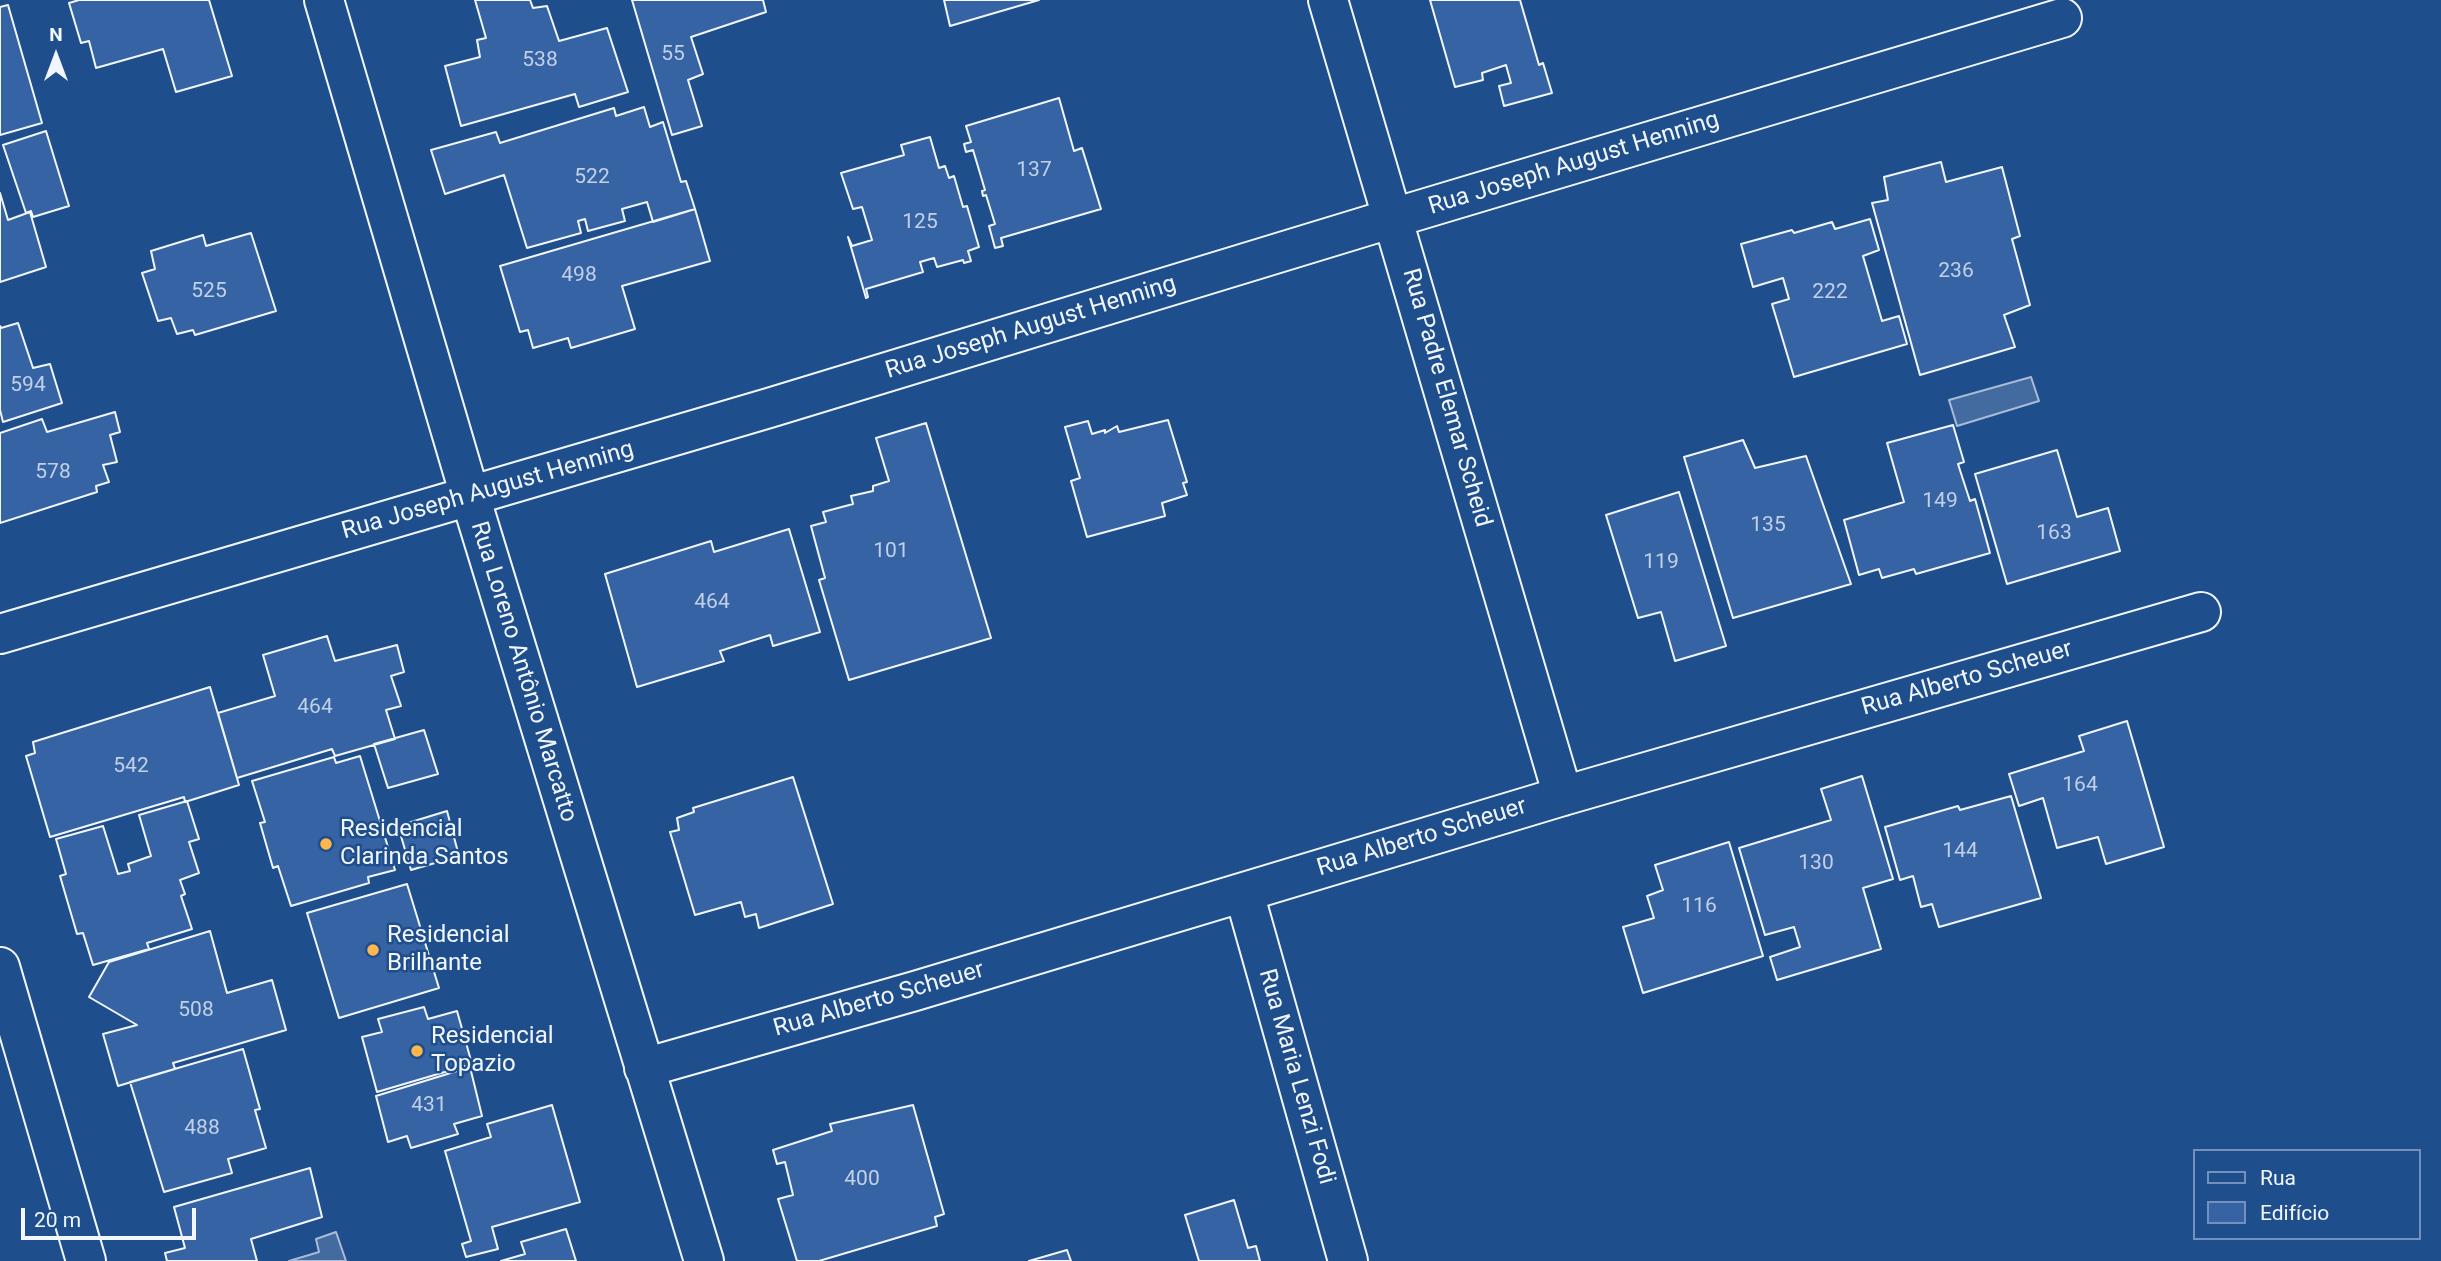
<!DOCTYPE html>
<html>
<head>
<meta charset="utf-8">
<style>
	body { margin:0 }
	#map { position:relative; width:2441px; height:1261px; overflow:hidden; background:#1f4e8c; font-family:Roboto,sans-serif }
	canvas { display:block }
	.legend { position:absolute; left:2193px; top:1149px; width:228px; height:91px; box-sizing:border-box; background:#1f4e8c; border:2px solid #7391ba; margin:0; padding:9px 12px; list-style:none; font-size:21px; color:#f2f6ff }
	.legend li { display:flex; align-items:center; gap:14px; height:35px }
	.legend b { width:35px; border:2px solid #7391ba }
	.north { position:absolute; left:21px; top:21px; width:70px; height:70px; -webkit-text-stroke:5px #1f4e8c; paint-order:stroke; rotate:0deg; font-size:19px; font-weight:700; line-height:28px; text-align:center; color:#f2f6ff }
	.north::after { content:''; display:block; margin:auto; width:24px; height:32px; background:#f2f6ff; clip-path:polygon(50% 0,100% 100%,50% 72%,0 100%) }
	.scale { position:absolute; left:21px; top:1208px; width:175px; height:32px; box-sizing:border-box; border:4px solid #f2f6ff; border-top:0; padding-left:9px; font-size:21px; line-height:24px; white-space:nowrap; color:#f2f6ff; -webkit-text-stroke:5px #1f4e8c; paint-order:stroke }
</style>
</head>
<body>
<div id="map">
<canvas width="2441" height="1261"></canvas>
<ul class="legend">
<li><b style="height:9px;background:#1f4e8c"></b>Rua</li>
<li><b style="height:19px;background:#3563a3"></b>Edifício</li>
</ul>
<div class="north">N</div>
<div class="scale">20 m</div>
</div>
<script>
const ctx = document.querySelector('canvas').getContext('2d');
ctx.lineJoin = 'round';
function fill(path, color) {
  ctx.fillStyle = color;
  ctx.fill(path, 'evenodd');
}
function toPath(rows) {
  const path = new Path2D();
  for (const r of rows) {
    path.moveTo(r[0], r[1]);
    for (let i = 2; i < r.length; i += 2) path.lineTo(r[i], r[i + 1]);
  }
  return path;
}
function strokePath(path, color, width, dash) {
  ctx.strokeStyle = color;
  ctx.lineWidth = width;
  ctx.lineCap = dash ? 'butt' : 'round';
  ctx.setLineDash(dash || []);
  ctx.stroke(path);
}
function label(font, color, halo, rows, align = 'center') {
  ctx.font = font + ' Roboto,sans-serif';
  ctx.lineWidth = 5;
  ctx.setLineDash([]);
  ctx.textBaseline = 'middle';
  ctx.strokeStyle = halo;
  ctx.fillStyle = color;
  for (const [text, x, y, turn = 0] of rows) {
    ctx.save();
    ctx.translate(x, y);
    ctx.rotate((+turn || 0) * Math.PI / 180);
    ctx.textAlign = isNaN(turn) ? turn : align;
    if (halo) ctx.strokeText(text, 0, 0);
    ctx.fillText(text, 0, 0);
    ctx.restore();
  }
}
const water = toPath([
	[2031,377,2039,401,1957,426,1949,400,2031,377],
	[336,1232,346,1261,289,1261,319,1252,316,1239,336,1232]
]);
const building = toPath([
	[79,0,209,0,232,76,176,92,163,49,96,68,89,41,81,43,69,3,79,0],
	[475,0,530,0,533,8,547,6,559,41,607,28,628,92,579,107,575,94,461,126,445,66,480,57,477,40,486,38,475,0],
	[632,0,763,0,766,12,691,37,703,74,688,80,702,126,672,135,632,0],
	[944,0,1039,0,950,26,944,0],
	[1430,0,1520,0,1539,65,1543,63,1552,93,1504,106,1499,86,1511,83,1506,65,1482,73,1483,80,1455,87,1430,0],
	[8,5,42,123,0,135,0,7,8,5],
	[1059,98,1074,151,1082,148,1101,209,1001,238,1003,246,995,248,989,226,995,224,986,195,983,196,982,191,985,190,973,150,966,152,964,144,971,142,966,126,1059,98],
	[644,107,650,127,663,122,681,182,686,181,695,209,653,222,647,202,622,209,625,221,588,231,585,219,578,221,581,233,527,248,504,175,445,194,431,150,496,132,500,143,614,108,616,116,644,107],
	[46,131,69,206,33,217,31,211,26,213,3,145,46,131],
	[930,137,939,168,945,166,949,178,954,176,963,207,967,206,979,247,968,251,971,261,964,263,963,260,937,267,934,258,920,262,923,272,866,289,868,297,866,298,848,237,852,246,872,240,862,207,853,209,841,173,904,155,901,145,930,137],
	[1941,162,1946,182,2002,167,2020,236,2012,239,2030,305,2004,315,2015,347,1920,375,1872,203,1888,200,1884,177,1941,162],
	[0,193,8,220,30,212,46,267,0,282,0,193],
	[695,209,710,261,622,286,635,329,571,348,568,338,533,348,528,330,520,332,500,266,695,209],
	[1870,219,1879,250,1863,256,1882,321,1899,316,1907,344,1794,377,1772,304,1789,299,1783,278,1753,287,1741,244,1792,230,1794,233,1832,222,1835,229,1870,219],
	[251,233,276,311,195,335,193,330,177,334,171,318,158,321,142,273,155,269,151,251,203,235,206,246,251,233],
	[18,323,33,368,50,364,62,403,3,422,0,410,0,326,1,328,18,323],
	[115,412,120,432,110,435,117,462,103,465,109,482,96,486,97,492,0,523,0,433,42,419,47,432,115,412],
	[1168,420,1187,482,1183,483,1187,495,1162,503,1165,516,1087,537,1071,481,1080,478,1065,427,1088,421,1092,434,1105,430,1105,433,1117,426,1119,432,1168,420],
	[926,423,991,638,849,680,819,580,825,578,811,526,826,522,823,512,853,504,851,496,873,491,873,486,889,481,876,438,926,423],
	[1953,425,1964,462,1958,464,1970,501,1975,499,1990,553,1916,574,1914,569,1882,578,1879,569,1859,575,1844,520,1904,502,1887,443,1953,425],
	[1743,440,1755,468,1806,456,1851,584,1733,618,1684,457,1743,440],
	[2057,450,2077,517,2108,508,2120,551,2007,584,1975,474,2057,450],
	[1679,492,1726,646,1675,661,1661,612,1638,618,1606,515,1679,492],
	[789,529,820,632,773,646,770,635,720,651,724,661,637,687,605,574,711,541,714,552,789,529],
	[327,636,335,661,397,645,404,672,391,676,401,706,386,710,395,739,335,756,332,749,237,778,218,713,275,696,263,655,327,636],
	[210,687,239,785,185,802,184,797,50,837,26,756,35,753,33,742,210,687],
	[2127,721,2164,847,2106,864,2098,837,2057,848,2043,798,2019,806,2009,774,2084,751,2079,736,2127,721],
	[424,730,438,774,388,788,374,744,424,730],
	[360,756,395,870,368,877,369,883,291,906,278,866,273,868,260,823,265,822,252,781,334,757,336,763,360,756],
	[1862,776,1893,879,1863,888,1881,949,1777,980,1770,957,1800,947,1794,927,1765,935,1739,848,1831,820,1821,789,1862,776],
	[793,777,833,904,759,928,756,914,745,917,741,902,695,915,670,832,679,830,677,818,694,812,693,808,793,777],
	[2011,796,2041,898,1939,927,1932,904,1921,907,1913,876,1900,880,1885,827,1958,806,1960,810,2011,796],
	[187,801,199,839,189,842,199,873,180,880,185,894,181,896,192,929,147,943,149,949,93,965,83,933,77,934,60,876,66,874,56,839,103,826,118,874,130,871,128,864,151,856,139,815,187,801],
	[447,811,459,856,411,870,398,826,447,811],
	[1729,842,1763,956,1643,993,1623,927,1654,918,1647,896,1663,890,1655,865,1729,842],
	[407,884,439,988,339,1018,307,913,407,884],
	[210,931,227,993,272,980,286,1030,173,1063,175,1069,118,1086,103,1034,137,1025,89,997,109,962,210,931],
	[424,1007,428,1019,457,1011,472,1064,377,1092,362,1037,382,1032,378,1019,424,1007],
	[243,1049,260,1109,255,1110,266,1148,228,1159,232,1173,164,1192,130,1082,243,1049],
	[470,1067,482,1116,454,1124,458,1134,411,1148,407,1136,388,1142,376,1096,470,1067],
	[552,1105,580,1202,492,1227,498,1249,466,1257,462,1244,471,1241,445,1151,491,1137,487,1124,552,1105],
	[913,1105,944,1214,935,1217,937,1226,819,1261,797,1261,778,1199,793,1195,785,1162,777,1164,773,1150,832,1131,830,1124,913,1105],
	[310,1168,322,1217,251,1239,257,1261,167,1261,165,1253,185,1248,174,1207,310,1168],
	[1234,1200,1248,1248,1256,1246,1260,1261,1199,1261,1185,1215,1234,1200],
	[566,1229,576,1261,501,1261,525,1254,521,1242,566,1229],
	[1067,1250,1071,1261,1029,1261,1067,1250]
]);
const street = toPath([
	[324,0,470,496,704,1261],
	[1328,0,1563,796],
	[0,634,769,408,1393,218,2062,18],
	[1244,893,1348,1261],
	[0,967,86,1261],
	[644,1068,915,991,1563,796,2201,612]
]);
const markers = [
	[326,844,7,"#ffb74d"],
	[373,950,7,"#ffb74d"],
	[417,1051,7,"#ffb74d"]
];
const numberNames = [
	["55",673,55],
	["538",540,61],
	["137",1034,171],
	["522",592,178],
	["125",920,223],
	["236",1956,272],
	["498",579,276],
	["525",209,292],
	["222",1830,293],
	["594",28,386],
	["578",53,473],
	["149",1940,502],
	["135",1768,526],
	["163",2054,534],
	["101",891,552],
	["119",1661,563],
	["464",712,603],
	["464",315,708],
	["542",131,767],
	["164",2080,786],
	["144",1960,852],
	["130",1816,864],
	["116",1699,907],
	["508",196,1011],
	["431",429,1106],
	["488",202,1129],
	["400",862,1180]
];
const streetNames = [
	["Rua Joseph August Henning",1574,164,-17],
	["Rua Joseph August Henning",1031,328,-17],
	["Rua Padre Elemar Scheid",1446,398,74],
	["Rua Joseph August Henning",488,491,-16],
	["Rua Loreno Antônio Marcatto",523,672,73],
	["Rua Alberto Scheuer",1967,679,-16],
	["Rua Alberto Scheuer",1422,838,-17],
	["Rua Alberto Scheuer",879,1000,-16],
	["Rua Maria Lenzi Fodi",1296,1077,74]
];
const poiNames = [
	["Residencial",340,830],
	["Clarinda Santos",340,858],
	["Residencial",387,936],
	["Brilhante",387,964],
	["Residencial",431,1037],
	["Topazio",431,1065]
];
fill(water, '#446ba0');
strokePath(water, '#a8bbd7', 2);
fill(building, '#3563a3');
strokePath(building, '#f2f6ff', 2);
strokePath(street, '#f2f6ff', 42);
strokePath(street, '#1f4e8c', 38);
for (const [x, y, r, color] of markers) {
  const dot = new Path2D();
  dot.arc(x, y, r, 0, 2 * Math.PI);
  ctx.fillStyle = color;
  ctx.fill(dot);
  strokePath(dot, '#1f4e8c', 2.5);
}
label('21px', '#c3d1e8', null, numberNames);
label('24px', '#f2f6ff', '#1f4e8c', streetNames);
label('24px', '#f2f6ff', '#1f4e8c', poiNames, 'left');
</script>
</body>
</html>
